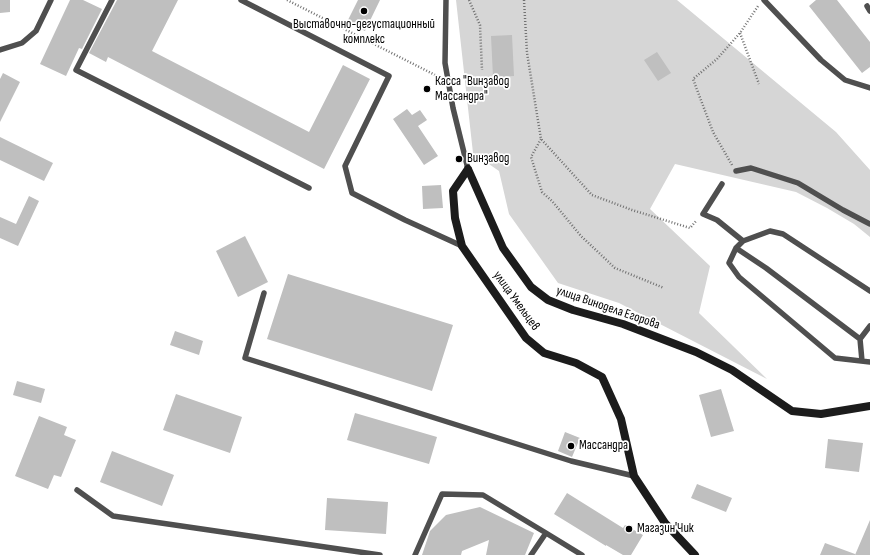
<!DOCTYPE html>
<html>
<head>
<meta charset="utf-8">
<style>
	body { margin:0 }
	canvas { display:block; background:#fff }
</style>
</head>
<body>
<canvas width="870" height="555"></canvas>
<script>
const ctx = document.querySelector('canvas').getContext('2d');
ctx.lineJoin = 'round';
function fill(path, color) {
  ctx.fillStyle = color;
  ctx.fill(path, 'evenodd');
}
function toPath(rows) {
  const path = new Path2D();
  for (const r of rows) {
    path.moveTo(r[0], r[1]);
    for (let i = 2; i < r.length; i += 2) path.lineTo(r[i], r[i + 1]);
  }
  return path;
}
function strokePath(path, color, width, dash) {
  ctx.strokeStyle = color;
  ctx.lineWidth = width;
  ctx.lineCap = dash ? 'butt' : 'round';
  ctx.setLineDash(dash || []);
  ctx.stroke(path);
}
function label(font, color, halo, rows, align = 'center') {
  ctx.font = font + ' "Sofia Sans Condensed",sans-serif';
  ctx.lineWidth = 3.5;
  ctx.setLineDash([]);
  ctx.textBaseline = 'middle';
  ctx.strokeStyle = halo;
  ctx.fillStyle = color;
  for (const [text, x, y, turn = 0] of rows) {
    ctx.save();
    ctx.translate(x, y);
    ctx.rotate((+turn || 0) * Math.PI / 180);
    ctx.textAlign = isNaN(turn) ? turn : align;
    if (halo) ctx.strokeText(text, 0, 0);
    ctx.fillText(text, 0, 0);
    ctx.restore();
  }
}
const green = toPath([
	[456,0,677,0,836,132,870,170,870,237,854,224,827,208,796,192,675,164,650,209,710,266,699,313,767,379,619,303,558,283,509,214,499,171,473,153]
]);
const building = toPath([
	[0,0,10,0,10,12,0,13],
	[70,0,83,0,102,9,82,49,79,48,66,76,40,64],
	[117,0,178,0,152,51,309,132,343,65,370,79,324,169,108,57,106,62,89,53],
	[358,0,380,0,365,31,347,22],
	[816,0,837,0,870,42,870,67,862,73,809,6],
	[512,35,514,76,493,77,491,36],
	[657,52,671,73,658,81,644,60],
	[3,73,20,82,0,122,0,79],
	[407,109,412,115,420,110,427,120,418,126,438,156,424,165,393,119],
	[0,137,53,163,44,181,0,160],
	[441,185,443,208,423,209,422,186],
	[29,196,39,201,18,246,0,238,0,217,16,224],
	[245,236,268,282,238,297,216,251],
	[288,274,453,325,432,391,267,339],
	[175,331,203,341,199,355,170,345],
	[17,381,45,389,41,403,13,395],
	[721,389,734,431,711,437,699,395],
	[176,394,242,417,230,453,163,430],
	[355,413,437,437,429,464,347,440],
	[39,416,67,427,64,435,76,440,61,477,54,475,48,489,15,476],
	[565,432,580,438,572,457,558,451],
	[828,439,863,443,859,472,825,468],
	[112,451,174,475,162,506,100,482],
	[697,484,732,498,726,512,691,498],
	[567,493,623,528,625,525,643,535,631,555,623,555,606,545,606,546,554,514],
	[327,498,388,502,386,534,325,530],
	[480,507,534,533,525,555,486,555,489,540,462,551,461,555,422,555,430,531,446,515],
	[870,520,870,555,855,555],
	[825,543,855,554,855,555,820,555]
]);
const path = toPath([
	[287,0,439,77],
	[469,0,480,25,482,70],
	[524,0,527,53,541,139,592,195,632,210,690,228,697,220],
	[740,33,759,84],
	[541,139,531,157,542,192,552,201,581,236,615,268,664,288],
	[732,165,713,132,693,79,717,59,740,33,758,6]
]);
const lane = toPath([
	[112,0,76,70,309,188],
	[241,0,389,76,345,166,352,193,405,220,462,246],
	[446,0,445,63,453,108,468,169],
	[764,0,821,60,845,80,870,88],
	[867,6,870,11],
	[0,50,22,43,36,31,51,0],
	[736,171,751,168,798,183,843,210,870,224],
	[722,184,703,214,717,220,743,241],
	[736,248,766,268,860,339,862,361],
	[870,291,783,234,770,231,743,241,736,248,729,263,739,277,835,358,870,362],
	[264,293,245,358,571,461,634,476],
	[860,339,870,326],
	[77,490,113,516,380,555],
	[415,555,442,494,483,495,546,533],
	[531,555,546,533,582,555]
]);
const secondary = toPath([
	[468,169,503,248,531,287,548,300,573,310,623,324,696,352,732,370,792,411,821,414,870,406],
	[468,169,453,191,455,218,462,246,526,338,544,353,576,363,602,377,621,419,634,476,665,523,695,555]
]);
const markers = [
	[364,11,4,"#000"],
	[427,89,4,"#000"],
	[459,159,4,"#000"],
	[571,446,4,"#000"],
	[629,529,4,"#000"]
];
const poiNames = [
	["Выставочно-дегустационный",364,25,"center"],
	["комплекс",364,40,"center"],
	["Касса \"Винзавод",435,82],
	["Массандра\"",435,97],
	["Винзавод",467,159],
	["Массандра",579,446],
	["Магазин'Чик",637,529]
];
const streetNames = [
	["улица Умельцев",516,301,54],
	["улица Винодела Егорова",608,308,19]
];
fill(green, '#d6d6d6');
fill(building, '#bfbfbf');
strokePath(path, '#717171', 2.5, [1, 2]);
strokePath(lane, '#4f4f4f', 5.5);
strokePath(secondary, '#1c1c1c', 8);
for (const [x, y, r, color] of markers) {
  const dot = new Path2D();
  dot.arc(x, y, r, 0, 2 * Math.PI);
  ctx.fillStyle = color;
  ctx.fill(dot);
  strokePath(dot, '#fff', 1.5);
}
label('13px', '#000', '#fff', poiNames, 'left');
label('13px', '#000', '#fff', streetNames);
</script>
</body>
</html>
